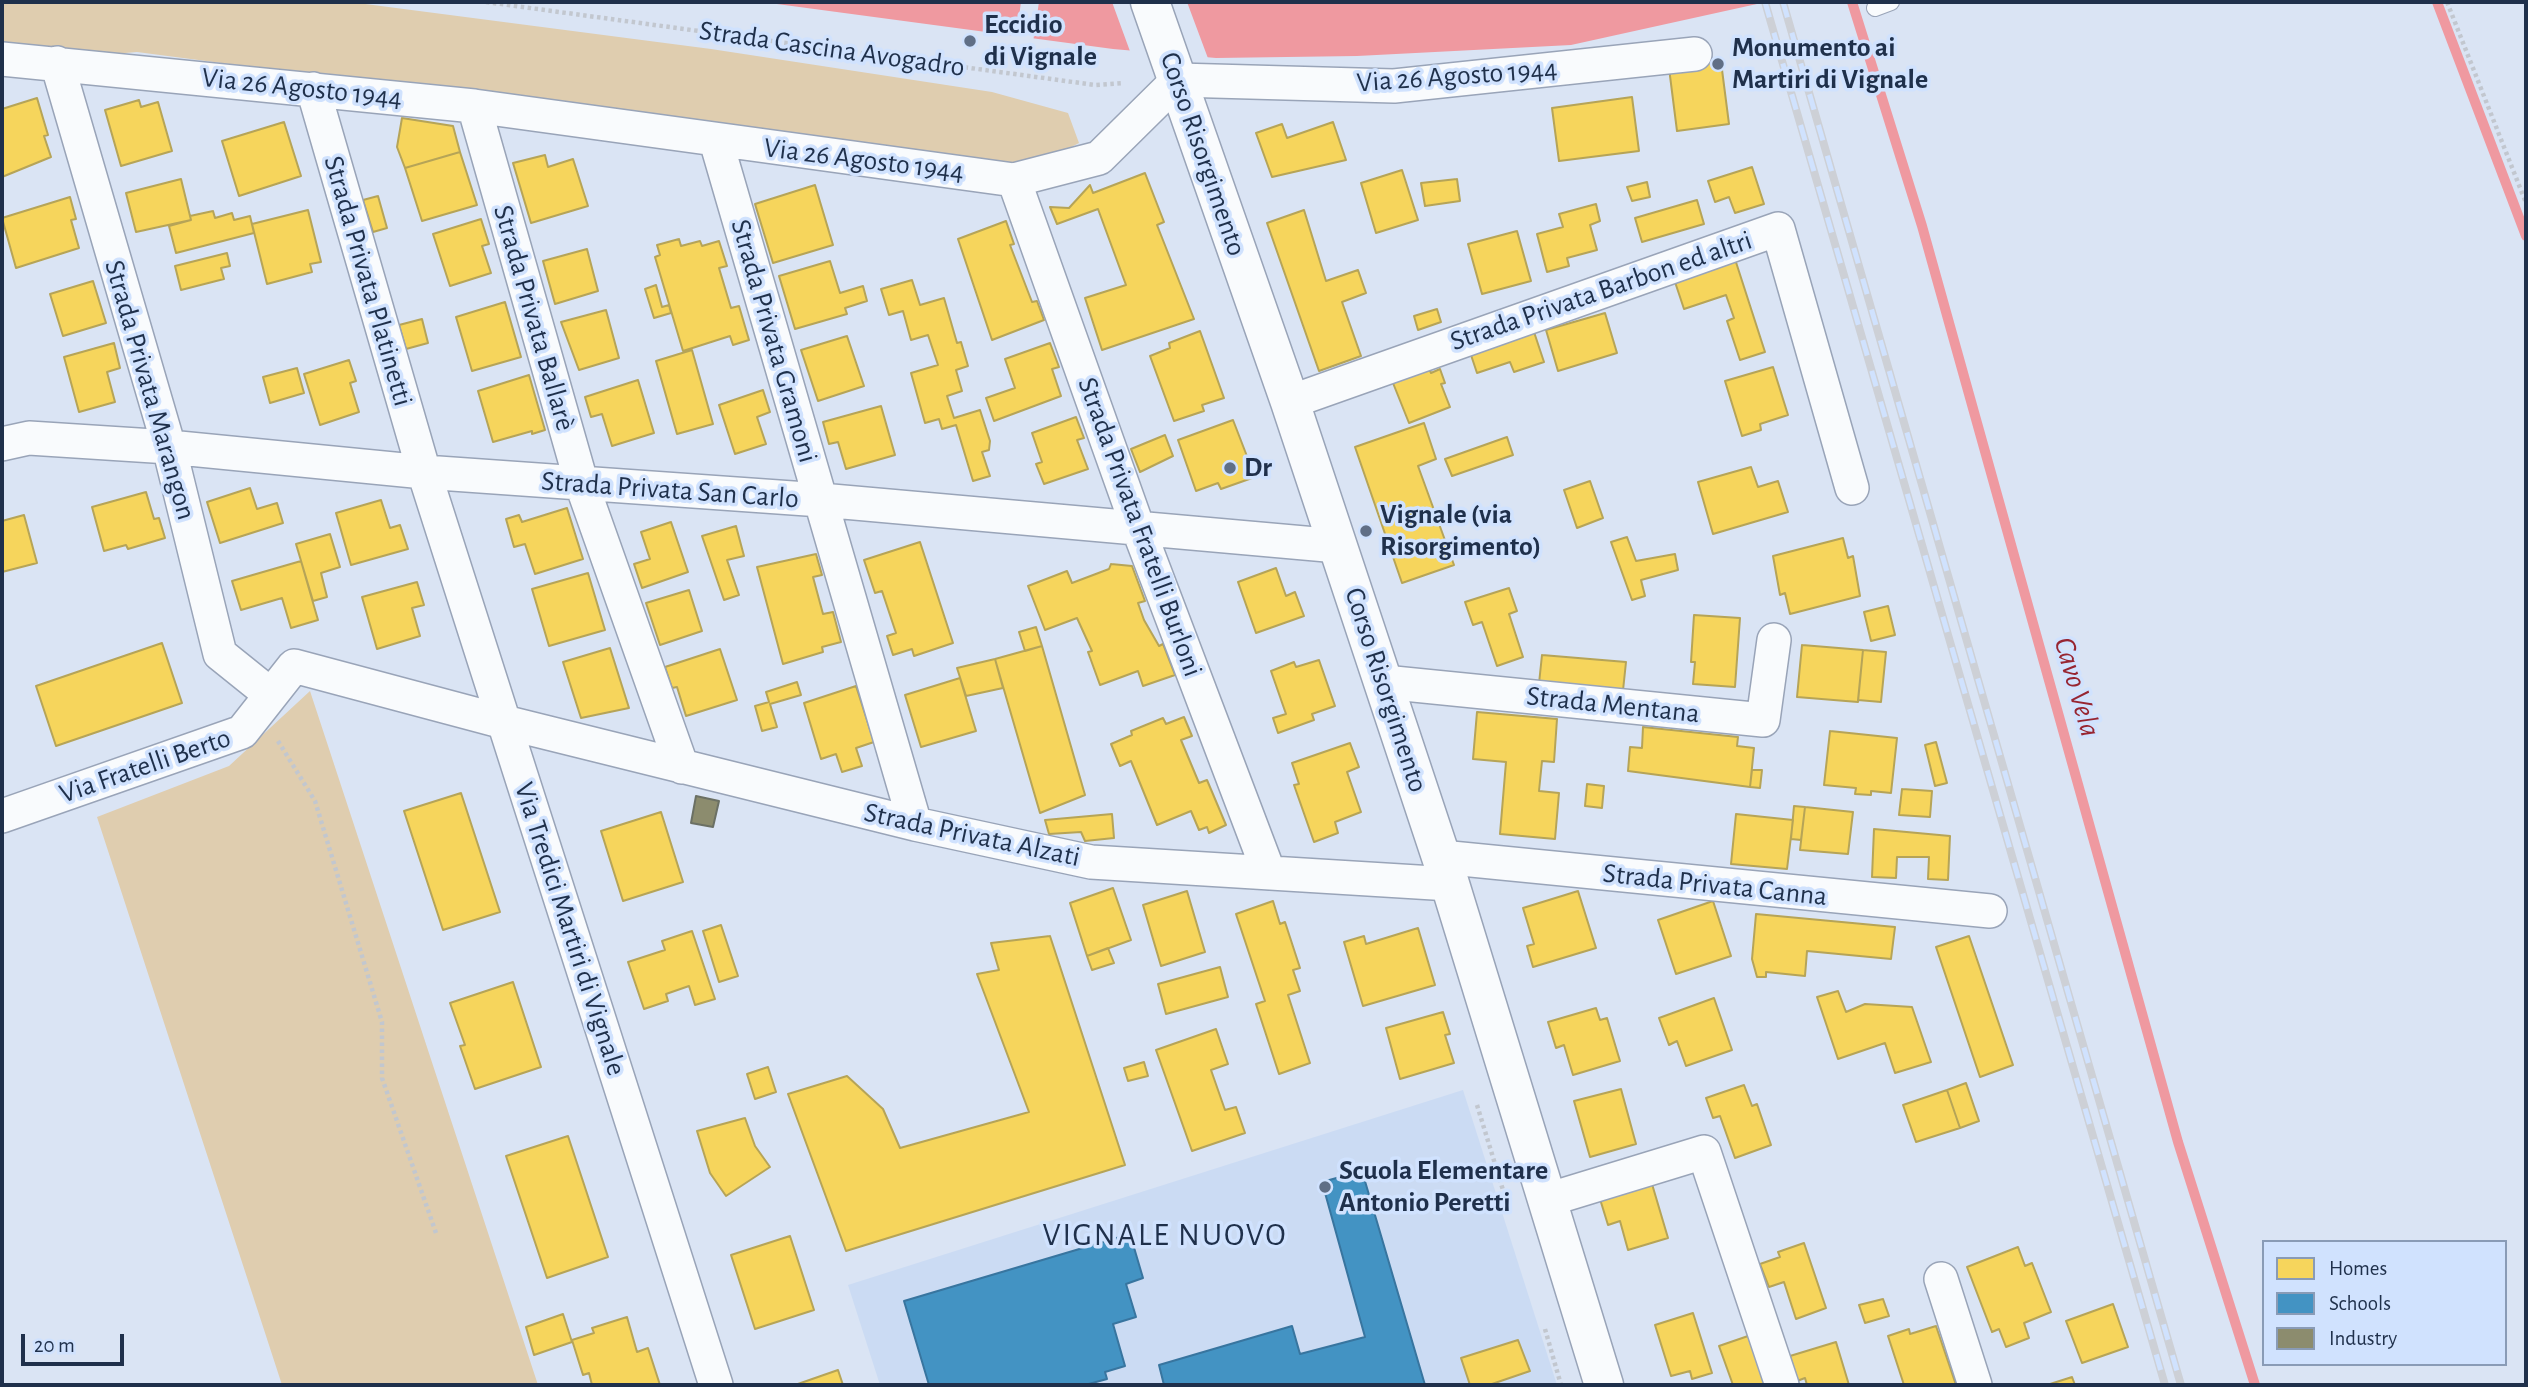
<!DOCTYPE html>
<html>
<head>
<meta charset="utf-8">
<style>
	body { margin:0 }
	#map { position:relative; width:2528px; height:1387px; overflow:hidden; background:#dae4f4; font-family:"Alegreya Sans",sans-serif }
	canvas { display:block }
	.frame { position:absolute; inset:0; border:4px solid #1f304b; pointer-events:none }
	.legend { position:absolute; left:2262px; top:1240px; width:245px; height:126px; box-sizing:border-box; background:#d0e2fe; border:2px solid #899bb6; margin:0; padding:9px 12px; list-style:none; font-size:21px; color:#1f304b }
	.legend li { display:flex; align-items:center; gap:14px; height:35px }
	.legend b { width:35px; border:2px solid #899bb6 }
	.scale { position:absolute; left:21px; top:1334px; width:103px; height:32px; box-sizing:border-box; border:4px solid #1f304b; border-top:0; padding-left:9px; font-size:21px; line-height:24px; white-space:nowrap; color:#1f304b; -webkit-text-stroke:5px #d0e2fe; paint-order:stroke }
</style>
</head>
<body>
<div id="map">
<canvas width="2528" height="1387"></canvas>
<div class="frame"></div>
<ul class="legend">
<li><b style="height:19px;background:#f6d55c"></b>Homes</li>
<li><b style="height:19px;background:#4393c3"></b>Schools</li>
<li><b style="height:19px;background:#8c8c6e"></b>Industry</li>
</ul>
<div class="scale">20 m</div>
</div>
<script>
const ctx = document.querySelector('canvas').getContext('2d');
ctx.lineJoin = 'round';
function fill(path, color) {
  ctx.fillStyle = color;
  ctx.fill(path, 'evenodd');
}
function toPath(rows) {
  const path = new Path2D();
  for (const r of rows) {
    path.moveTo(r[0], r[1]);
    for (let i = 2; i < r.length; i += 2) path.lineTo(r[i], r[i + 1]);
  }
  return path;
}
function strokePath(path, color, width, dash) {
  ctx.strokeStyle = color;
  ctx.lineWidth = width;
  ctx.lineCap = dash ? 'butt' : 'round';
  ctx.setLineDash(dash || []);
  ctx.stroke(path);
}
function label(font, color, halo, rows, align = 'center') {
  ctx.font = font + ' "Alegreya Sans",sans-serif';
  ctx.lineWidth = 7;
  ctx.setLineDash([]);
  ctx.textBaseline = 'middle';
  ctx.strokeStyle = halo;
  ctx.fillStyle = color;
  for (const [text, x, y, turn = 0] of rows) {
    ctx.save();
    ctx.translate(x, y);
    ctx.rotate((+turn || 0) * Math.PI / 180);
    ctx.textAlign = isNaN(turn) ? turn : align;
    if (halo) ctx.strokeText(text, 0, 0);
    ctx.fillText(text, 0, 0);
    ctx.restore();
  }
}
const built = toPath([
	[1463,1090,1557,1385,880,1385,848,1285]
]);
const green = toPath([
	[2,2,350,2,711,49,992,92,1068,113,1079,143,1046,160,1013,166,137,52,78,57,2,45],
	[310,691,538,1385,282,1385,97,817,229,766]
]);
const water = toPath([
	[762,2,1766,2,1571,45,1357,56,1216,58,1113,49]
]);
const pier = toPath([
	[1021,2,1039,2,1033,42,1016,39],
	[1112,2,1187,2,1209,61,1131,54]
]);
const homes = toPath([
	[1721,62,1729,124,1677,131,1669,68,1721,62],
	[1632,97,1639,151,1559,161,1552,108,1632,97],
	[37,98,48,135,44,136,51,157,2,177,2,109,37,98],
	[139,100,141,107,158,102,172,151,121,166,105,110,139,100],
	[402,118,453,126,460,152,405,168,397,147,402,118],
	[284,122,301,176,239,196,222,141,284,122],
	[1333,122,1346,160,1272,177,1256,133,1282,124,1287,138,1333,122],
	[460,152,477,205,422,221,405,168,460,152],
	[545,155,548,167,573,159,588,206,531,223,513,163,545,155],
	[1752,167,1764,204,1735,213,1729,197,1715,202,1708,181,1752,167],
	[1402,170,1418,220,1376,233,1361,183,1402,170],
	[1145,173,1164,222,1157,225,1194,319,1102,350,1085,298,1126,285,1098,209,1057,224,1050,207,1069,208,1090,185,1093,193,1145,173],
	[181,179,191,220,136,232,126,193,181,179],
	[1457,179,1460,201,1425,206,1421,183,1457,179],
	[1647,182,1650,197,1632,201,1627,187,1647,182],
	[815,185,833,245,773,263,755,204,815,185],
	[378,196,387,228,373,232,363,200,378,196],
	[70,197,76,219,71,220,79,248,16,268,2,218,70,197],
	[1697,200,1704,224,1642,242,1635,218,1697,200],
	[1596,204,1600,221,1590,225,1597,250,1567,258,1569,266,1547,272,1537,234,1563,227,1559,214,1596,204],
	[308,210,321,262,310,264,312,272,267,284,252,224,308,210],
	[1304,210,1326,281,1358,270,1366,293,1342,302,1361,356,1319,371,1267,223,1304,210],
	[213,211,215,218,232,213,234,220,250,216,254,233,176,253,169,226,191,220,190,216,213,211],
	[481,219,489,244,482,246,491,273,450,286,433,234,481,219],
	[1006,221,1014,244,1010,245,1032,302,1037,301,1044,320,992,340,958,239,1006,221],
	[1517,231,1531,281,1482,294,1468,244,1517,231],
	[679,239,681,246,700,241,702,246,719,241,727,266,719,268,731,308,739,306,749,340,733,345,730,336,683,351,655,257,660,255,657,245,679,239],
	[587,249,598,291,555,304,543,261,587,249],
	[227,253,230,266,221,268,224,279,181,290,175,266,227,253],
	[1734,256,1765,352,1740,360,1727,321,1734,318,1726,295,1684,309,1673,276,1734,256],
	[830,261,840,293,863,286,867,301,845,308,847,314,795,329,779,276,830,261],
	[912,280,920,305,944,298,957,343,961,342,968,366,956,370,962,391,947,396,954,418,980,410,990,441,989,450,982,452,990,476,973,481,956,425,942,429,939,419,925,423,911,373,938,365,928,335,911,340,903,311,889,315,881,289,912,280],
	[93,281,106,323,63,336,50,294,93,281],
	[656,285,662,307,669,305,671,313,654,318,645,289,656,285],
	[505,302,521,357,472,371,456,317,505,302],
	[1437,309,1441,322,1418,330,1414,316,1437,309],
	[606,310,619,358,579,370,561,322,606,310],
	[1605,313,1617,353,1558,371,1546,330,1605,313],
	[422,319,428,343,406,349,399,325,422,319],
	[1530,320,1544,362,1514,372,1510,362,1477,373,1466,340,1530,320],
	[1200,331,1224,398,1202,405,1204,411,1174,421,1150,356,1170,348,1169,343,1200,331],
	[847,336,864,386,818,401,801,350,847,336],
	[114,343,120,368,107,372,115,402,79,412,64,357,114,343],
	[1050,343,1059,367,1052,369,1061,396,994,421,986,398,1015,388,1005,359,1050,343],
	[692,350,713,424,677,434,656,361,692,350],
	[1425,359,1431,373,1440,369,1445,383,1441,384,1450,407,1409,423,1389,373,1425,359],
	[349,360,356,381,350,383,359,412,320,425,304,374,349,360],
	[1773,367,1788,415,1760,424,1761,430,1742,436,1725,381,1773,367],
	[297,368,304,393,270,403,263,377,297,368],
	[529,375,545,430,532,434,532,431,493,442,478,391,529,375],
	[638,380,654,433,612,446,602,414,591,417,585,397,638,380],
	[763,390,770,412,757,417,766,444,735,454,719,405,763,390],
	[881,406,895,455,846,469,838,442,829,444,823,422,881,406],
	[1076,417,1084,438,1077,440,1088,469,1044,484,1036,464,1042,462,1032,433,1076,417],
	[1233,420,1255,477,1221,489,1218,483,1196,491,1178,440,1233,420],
	[1424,423,1436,459,1418,466,1454,565,1402,583,1355,447,1424,423],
	[1165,435,1173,456,1140,472,1131,449,1165,435],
	[1507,437,1513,455,1452,476,1445,459,1507,437],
	[1751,467,1758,487,1778,481,1788,512,1713,534,1698,482,1751,467],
	[1590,481,1603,518,1577,528,1564,490,1590,481],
	[250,488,257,509,277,503,283,523,220,543,207,502,250,488],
	[146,492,154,519,159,518,165,538,128,549,126,545,104,551,92,507,146,492],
	[381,500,390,528,400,525,408,549,351,565,336,513,381,500],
	[567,508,583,559,535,574,525,544,514,547,506,519,519,515,522,522,567,508],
	[24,515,37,563,2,572,2,521,24,515],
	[671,522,688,572,642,588,634,564,650,559,641,532,671,522],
	[736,526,744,556,727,560,739,595,724,600,702,536,736,526],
	[330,534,340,567,321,573,327,597,313,601,296,544,330,534],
	[1627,537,1636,561,1675,554,1678,570,1641,580,1645,596,1632,600,1611,542,1627,537],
	[1843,538,1848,558,1853,556,1860,596,1790,614,1785,593,1780,595,1773,556,1843,538],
	[920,542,953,643,914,656,912,649,893,655,887,636,896,633,882,591,875,593,864,560,920,542],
	[816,554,822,575,813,577,823,614,833,612,841,642,822,647,823,652,783,664,757,567,816,554],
	[301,561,318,620,291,628,282,598,241,610,232,581,301,561],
	[1111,564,1132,566,1145,601,1138,603,1144,620,1159,646,1163,644,1175,675,1143,686,1138,671,1100,685,1088,652,1092,651,1077,618,1045,630,1028,586,1067,571,1072,583,1109,569,1111,564],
	[1276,568,1286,596,1295,592,1304,616,1256,633,1238,582,1276,568],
	[588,573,605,630,549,646,532,589,588,573],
	[417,582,424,605,412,608,420,636,377,649,362,597,417,582],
	[1509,588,1517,611,1509,614,1523,657,1497,666,1482,622,1473,625,1465,602,1509,588],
	[689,590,702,631,660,645,646,603,689,590],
	[1888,606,1895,635,1871,641,1864,612,1888,606],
	[1694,615,1740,618,1735,687,1693,684,1695,662,1691,662,1694,615],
	[1036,627,1042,646,1025,651,1019,632,1036,627],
	[162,643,182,703,56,746,36,686,162,643],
	[1802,645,1863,650,1858,702,1797,697,1802,645],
	[1042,646,1085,795,1040,813,995,659,1042,646],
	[610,648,629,708,581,718,563,662,610,648],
	[720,649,737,700,686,716,677,687,672,688,665,667,720,649],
	[1863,650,1886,652,1881,702,1858,700,1863,650],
	[1542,655,1626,662,1622,700,1538,693,1542,655],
	[995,659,1003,688,966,696,957,668,995,659],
	[1319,660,1335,706,1312,714,1314,720,1278,733,1273,718,1286,714,1271,671,1294,662,1296,667,1319,660],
	[960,678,976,731,921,747,905,695,960,678],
	[797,682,801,695,770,704,777,727,762,731,755,706,769,702,766,692,797,682],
	[856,686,874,742,856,748,862,766,842,772,836,754,821,759,804,703,856,686],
	[1477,712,1557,719,1554,762,1542,761,1539,791,1559,793,1555,839,1500,834,1506,762,1473,759,1477,712],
	[1184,717,1192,736,1181,740,1199,783,1207,780,1226,825,1209,833,1207,827,1199,830,1191,811,1157,825,1131,761,1120,766,1111,744,1132,735,1131,731,1163,718,1166,724,1184,717],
	[1643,727,1738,737,1737,746,1754,748,1750,787,1628,771,1630,747,1642,748,1643,727],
	[1830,731,1897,738,1891,793,1871,791,1871,795,1855,794,1856,788,1824,785,1830,731],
	[1936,742,1947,783,1935,786,1925,745,1936,742],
	[1350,743,1359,767,1347,772,1361,812,1335,822,1338,833,1314,842,1294,785,1299,784,1292,763,1350,743],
	[1752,770,1762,770,1760,788,1750,787,1752,770],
	[1587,784,1604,786,1602,808,1585,806,1587,784],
	[1902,789,1932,791,1930,817,1899,815,1902,789],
	[461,793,500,912,443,930,404,811,461,793],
	[1794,806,1805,807,1801,840,1791,839,1794,806],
	[1805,807,1853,812,1848,854,1800,850,1805,807],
	[661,812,683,882,623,901,601,831,661,812],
	[1112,814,1114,838,1085,841,1081,832,1049,834,1045,820,1112,814],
	[1736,814,1793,820,1787,869,1731,864,1736,814],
	[1874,829,1950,836,1948,880,1928,879,1929,857,1897,857,1896,878,1872,877,1874,829],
	[1113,888,1131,940,1087,956,1070,903,1113,888],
	[1187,891,1205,952,1161,966,1143,905,1187,891],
	[1578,891,1596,948,1533,967,1527,946,1534,944,1523,908,1578,891],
	[1273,901,1280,924,1285,922,1300,968,1293,970,1300,991,1288,995,1310,1063,1279,1074,1256,1004,1265,1001,1236,914,1273,901],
	[1713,901,1731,956,1676,974,1658,920,1713,901],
	[1756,914,1895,927,1891,959,1807,951,1805,976,1766,972,1766,977,1757,977,1752,959,1756,914],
	[721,925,738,976,719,982,703,931,721,925],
	[1418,928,1435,985,1363,1006,1344,942,1364,936,1366,944,1418,928],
	[692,931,715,999,695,1005,689,986,666,994,668,1001,644,1009,628,962,665,950,662,941,692,931],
	[1050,936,1125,1165,846,1251,788,1094,847,1076,883,1109,900,1148,1029,1112,977,974,999,970,991,943,1050,936],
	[1969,936,2013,1065,1980,1077,1936,947,1969,936],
	[1108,948,1114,963,1092,970,1087,956,1108,948],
	[1220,967,1228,997,1166,1014,1158,984,1220,967],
	[513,982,541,1067,475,1089,460,1046,465,1045,450,1003,513,982],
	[1838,991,1846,1012,1865,1004,1912,1007,1931,1062,1895,1073,1885,1043,1838,1059,1817,997,1838,991],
	[1714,998,1732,1050,1686,1066,1677,1041,1669,1045,1659,1018,1714,998],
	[1596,1008,1600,1020,1607,1018,1620,1061,1573,1075,1564,1045,1556,1048,1548,1022,1596,1008],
	[1443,1012,1450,1034,1445,1035,1454,1063,1400,1079,1386,1028,1443,1012],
	[1216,1029,1228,1064,1211,1070,1225,1110,1236,1107,1245,1133,1192,1151,1156,1050,1216,1029],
	[1144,1062,1148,1076,1128,1081,1124,1068,1144,1062],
	[768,1067,776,1092,755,1099,747,1074,768,1067],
	[1966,1083,1979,1121,1960,1128,1947,1090,1966,1083],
	[1744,1085,1752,1106,1757,1104,1771,1145,1735,1158,1720,1116,1713,1118,1706,1098,1744,1085],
	[1621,1089,1636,1144,1590,1157,1574,1101,1621,1089],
	[1947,1090,1960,1128,1916,1142,1903,1105,1947,1090],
	[745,1118,755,1146,770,1167,726,1196,710,1173,697,1131,745,1118],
	[568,1136,608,1257,547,1278,506,1156,568,1136],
	[1652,1184,1668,1238,1628,1250,1620,1221,1608,1225,1600,1199,1652,1184],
	[790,1236,814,1310,755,1329,731,1255,790,1236],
	[1804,1243,1826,1308,1796,1319,1784,1282,1769,1287,1760,1264,1780,1257,1778,1252,1804,1243],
	[2018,1247,2025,1266,2032,1263,2051,1312,2024,1323,2029,1338,2006,1347,1999,1329,1992,1332,1967,1267,2018,1247],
	[1883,1299,1889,1316,1865,1323,1859,1305,1883,1299],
	[2113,1304,2128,1347,2082,1363,2066,1321,2113,1304],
	[1693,1313,1712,1373,1692,1379,1690,1371,1671,1376,1655,1325,1693,1313],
	[563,1314,572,1342,534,1355,526,1327,563,1314],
	[627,1317,637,1352,648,1348,660,1385,592,1385,589,1373,583,1375,572,1340,594,1333,592,1328,627,1317],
	[1936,1326,1956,1385,1904,1385,1888,1336,1909,1329,1910,1334,1936,1326],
	[1751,1335,1769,1385,1733,1385,1719,1346,1751,1335],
	[1518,1340,1530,1371,1489,1385,1470,1385,1461,1358,1518,1340],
	[1836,1342,1849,1385,1807,1385,1805,1378,1797,1381,1790,1356,1836,1342],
	[838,1370,843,1385,795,1385,838,1370],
	[2072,1377,2075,1385,2047,1385,2072,1377]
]);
const schools = toPath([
	[1362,1171,1425,1385,1164,1385,1159,1365,1292,1326,1300,1354,1365,1337,1322,1182,1362,1171],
	[1130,1234,1143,1278,1126,1284,1136,1317,1113,1324,1125,1366,1105,1372,1107,1379,1085,1385,929,1385,904,1301,1130,1234]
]);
const industry = toPath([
	[696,796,719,801,713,827,691,823,696,796]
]);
const stream = toPath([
	[1852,2,1922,226,2178,1142,2255,1385],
	[2437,2,2526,236]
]);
const path = toPath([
	[486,2,1095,85,1124,83],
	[2447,2,2526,203],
	[278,741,315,801,382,1022,382,1078,436,1233],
	[1477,1105,1510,1213],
	[1545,1329,1561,1385]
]);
const lane = toPath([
	[1875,8,1891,2]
]);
const street = toPath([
	[2,59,474,106,1014,180,1099,158,1178,80,1394,86,1695,54],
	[57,63,169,447,220,654,271,695],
	[313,89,424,472,716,1385],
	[474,106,582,485,682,767],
	[716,141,915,824],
	[1014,180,1138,528,1269,873],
	[1290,402,1778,229,1852,488],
	[2,444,29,438,169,447,424,472,821,500,1338,546],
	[1384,682,1763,720,1774,640],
	[2,816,242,732,294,666,504,722,915,824,1091,862,1450,884],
	[1441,857,1990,911],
	[1547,1200,1704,1152,1782,1385],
	[1941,1279,1975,1385]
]);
const primary = toPath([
	[1150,2,1290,402,1450,884,1604,1385]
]);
const rail = toPath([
	[1765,2,2165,1385],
	[1783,2,2181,1385]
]);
const markers = [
	[970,41,7,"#606f86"],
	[1718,64,7,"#606f86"],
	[1230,468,7,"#606f86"],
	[1366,531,7,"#606f86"],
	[1325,1187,7,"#606f86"]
];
const poiNames = [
	["Eccidio",984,25],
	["di Vignale",984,57],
	["Monumento ai",1732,48],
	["Martiri di Vignale",1732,80],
	["Dr",1244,468],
	["Vignale (via",1380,515],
	["Risorgimento)",1380,547],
	["Scuola Elementare",1339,1171],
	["Antonio Peretti",1339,1203]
];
const streetNames = [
	["Strada Cascina Avogadro",832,49,8],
	["Via 26 Agosto 1944",1457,76,-4],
	["Via 26 Agosto 1944",302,88,6],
	["Corso Risorgimento",1203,154,71],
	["Via 26 Agosto 1944",864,160,7],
	["Strada Privata Platinetti",368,281,74],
	["Strada Privata Barbon ed altri",1601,291,-19],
	["Strada Privata Ballarè",534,318,74],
	["Strada Privata Gramoni",774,341,74],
	["Strada Privata Marangon",150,390,74],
	["Strada Privata San Carlo",670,490,4],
	["Strada Privata Fratelli Burloni",1140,527,70],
	["Corso Risorgimento",1386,690,72],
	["Strada Mentana",1613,705,6],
	["Via Fratelli Berto",145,766,-19],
	["Strada Privata Alzati",972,835,12],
	["Strada Privata Canna",1715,885,6],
	["Via Tredici Martiri di Vignale",570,929,72]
];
const waterNames = [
	["Cavo Vela",2077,687,74]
];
const quarterNames = [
	["VIGNALE NUOVO",1165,1235]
];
fill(built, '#cbdbf3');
fill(green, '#dfcdaf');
fill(water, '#ef99a0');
fill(pier, '#dae4f4');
fill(homes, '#f6d55c');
strokePath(homes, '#b6a457', 2);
fill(schools, '#4393c3');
strokePath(schools, '#38759f', 2);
fill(industry, '#8c8c6e');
strokePath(industry, '#6b7064', 2);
strokePath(stream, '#ef99a0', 10);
strokePath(lane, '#99a4b8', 18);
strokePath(street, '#99a4b8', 36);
strokePath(primary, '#99a4b8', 41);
strokePath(path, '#c2c7cf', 4.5, [3.5, 3.5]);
strokePath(lane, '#f9fbfd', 16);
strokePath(street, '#f9fbfd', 33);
strokePath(primary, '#f9fbfd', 38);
strokePath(rail, '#cdd0d6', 8);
strokePath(rail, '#d0e2fe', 5, [16]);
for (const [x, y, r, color] of markers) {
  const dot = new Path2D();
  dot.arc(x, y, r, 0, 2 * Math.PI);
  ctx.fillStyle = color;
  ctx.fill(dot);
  strokePath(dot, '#d0e2fe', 2.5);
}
label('bold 28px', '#1f304b', '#d0e2fe', poiNames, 'left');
label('28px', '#1f304b', '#d0e2fe', streetNames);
label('italic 30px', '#972531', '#d0e2fe', waterNames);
ctx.letterSpacing = '2px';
label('32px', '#1f304b', '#d0e2fe', quarterNames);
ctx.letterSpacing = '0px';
</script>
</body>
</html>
